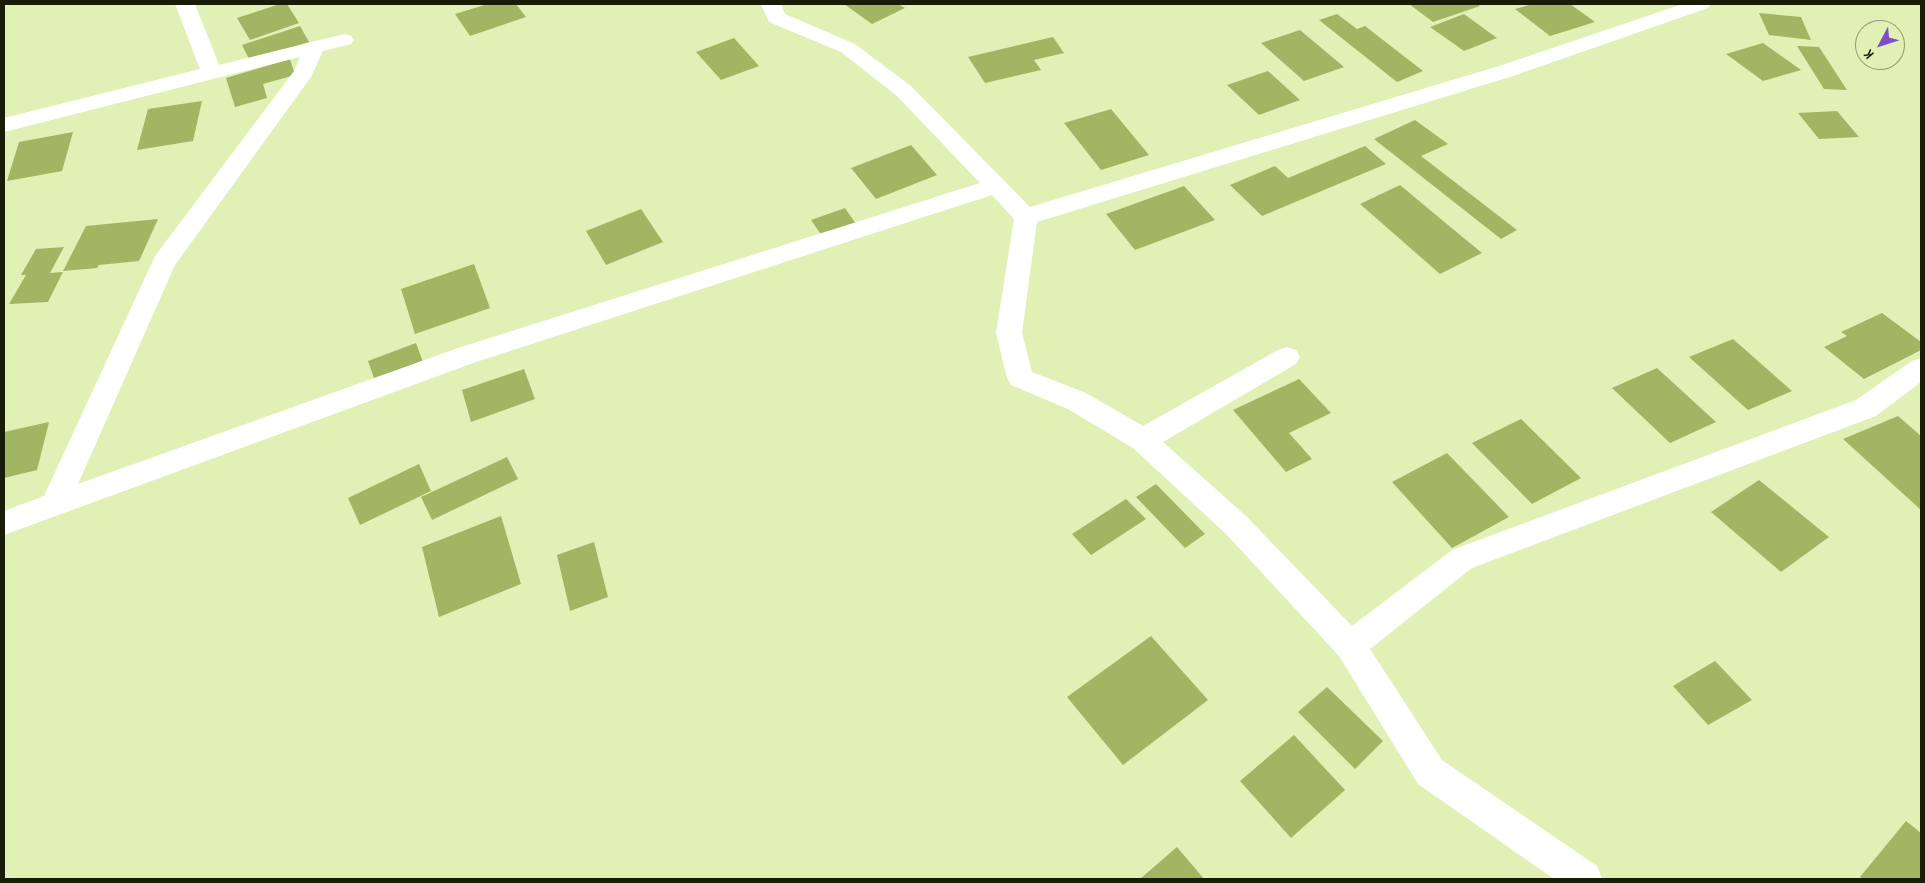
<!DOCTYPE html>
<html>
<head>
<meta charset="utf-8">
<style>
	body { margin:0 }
	#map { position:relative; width:1925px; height:883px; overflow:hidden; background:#e1f0b5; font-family:"Sofia Sans Condensed",sans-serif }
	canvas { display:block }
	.frame { position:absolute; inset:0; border:5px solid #191d07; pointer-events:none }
	.north { position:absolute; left:1855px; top:20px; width:50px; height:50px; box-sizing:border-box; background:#e1f0b5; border:1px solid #919c6f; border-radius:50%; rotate:230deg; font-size:14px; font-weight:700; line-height:20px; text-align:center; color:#191d07 }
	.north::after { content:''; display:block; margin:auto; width:18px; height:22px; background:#7f4ec6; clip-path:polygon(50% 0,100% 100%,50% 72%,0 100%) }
</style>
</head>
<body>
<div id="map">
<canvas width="1925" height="883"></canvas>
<div class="frame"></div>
<div class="north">K</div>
</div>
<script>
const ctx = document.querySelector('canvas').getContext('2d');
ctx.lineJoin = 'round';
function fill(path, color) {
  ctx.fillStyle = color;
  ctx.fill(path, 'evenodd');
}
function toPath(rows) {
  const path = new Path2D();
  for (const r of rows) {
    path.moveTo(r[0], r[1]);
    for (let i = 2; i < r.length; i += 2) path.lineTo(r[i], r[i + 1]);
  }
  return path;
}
const building = toPath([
	[280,4,287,4,299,23,250,40,237,18],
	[488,4,516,4,526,17,470,36,455,14],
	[844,4,898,4,905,8,872,24],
	[1409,4,1477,4,1480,6,1433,22],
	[1533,4,1570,4,1595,22,1550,36,1515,9],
	[1759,13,1801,17,1811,40,1769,35],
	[1337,14,1357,29,1365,26,1423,71,1397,82,1319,20],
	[1464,14,1497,38,1464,51,1430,27],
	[300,26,309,42,250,61,242,45],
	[1300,30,1344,67,1304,81,1261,43],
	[1053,37,1064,53,1034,60,1041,70,985,83,968,57],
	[734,38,759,66,721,80,696,52],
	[1763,43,1801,70,1763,81,1726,54],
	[1797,46,1819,47,1847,90,1824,89],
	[290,59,295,75,263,84,267,98,235,107,226,78],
	[1268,71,1300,100,1259,115,1227,85],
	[202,101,193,141,137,150,148,109],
	[1111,109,1149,155,1101,170,1064,123],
	[1837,111,1859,137,1819,139,1798,113],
	[1415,120,1448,144,1421,156,1517,230,1501,239,1374,139],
	[73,132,62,171,7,181,19,142],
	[911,145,937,175,876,199,851,168],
	[1365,146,1386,164,1262,216,1230,185,1275,166,1288,178],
	[1400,185,1442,220,1482,253,1440,274,1360,204],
	[1184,186,1215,220,1135,250,1106,214],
	[845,208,856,224,822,236,811,220],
	[641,209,663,242,606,265,586,231],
	[158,219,139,261,99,265,97,268,63,271,86,226],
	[64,247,50,273,63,272,48,302,9,304,26,275,21,275,36,249],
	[474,264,490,308,415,334,401,289],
	[1882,313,1921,342,1921,350,1864,379,1824,347,1847,336,1841,332],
	[1733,339,1792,391,1748,410,1689,357],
	[416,343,423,362,375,381,368,361],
	[1657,368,1716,422,1670,443,1612,388],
	[524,369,535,399,471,422,462,390],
	[1299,379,1331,413,1289,433,1312,459,1286,472,1233,410],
	[1898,416,1921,436,1921,510,1843,439],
	[1521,419,1581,478,1532,504,1472,443],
	[49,422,37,470,4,478,4,432],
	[1447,453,1509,517,1452,548,1392,482],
	[507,457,518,479,432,520,421,497],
	[419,464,431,491,360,525,348,498],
	[1759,480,1829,537,1781,572,1711,512],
	[1156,484,1205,534,1185,548,1136,497],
	[1126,499,1146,519,1091,555,1072,534],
	[501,516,521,584,439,617,422,547],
	[594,542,608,597,570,611,557,555],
	[1151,636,1208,700,1123,765,1067,697],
	[1715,661,1752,700,1708,725,1673,686],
	[1327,687,1383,741,1355,769,1298,712],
	[1294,735,1345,790,1291,838,1240,781],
	[1906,821,1921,833,1921,879,1863,879,1860,877],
	[1177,847,1204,879,1140,879]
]);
const street = toPath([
	[175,4,195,4,219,65,344,34,351,36,354,40,351,44,323,51,311,77,175,265,78,484,458,348,980,183,897,96,841,52,769,22,761,4,781,4,785,14,855,44,911,86,1030,207,1499,66,1683,4,1711,4,1708,8,1513,76,1037,222,1022,333,1032,372,1086,393,1143,426,1278,350,1287,347,1296,350,1300,357,1296,364,1163,442,1246,516,1352,626,1452,550,1856,400,1912,361,1921,358,1921,382,1876,416,1472,568,1370,649,1442,760,1597,866,1602,879,1554,879,1418,784,1339,656,1226,534,1133,448,1068,409,1011,385,1007,378,996,333,1014,219,992,195,476,362,4,535,4,511,44,496,155,256,294,71,300,57,4,132,4,118,200,69,175,4]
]);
fill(building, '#a2b562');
fill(street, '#fff');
</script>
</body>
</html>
